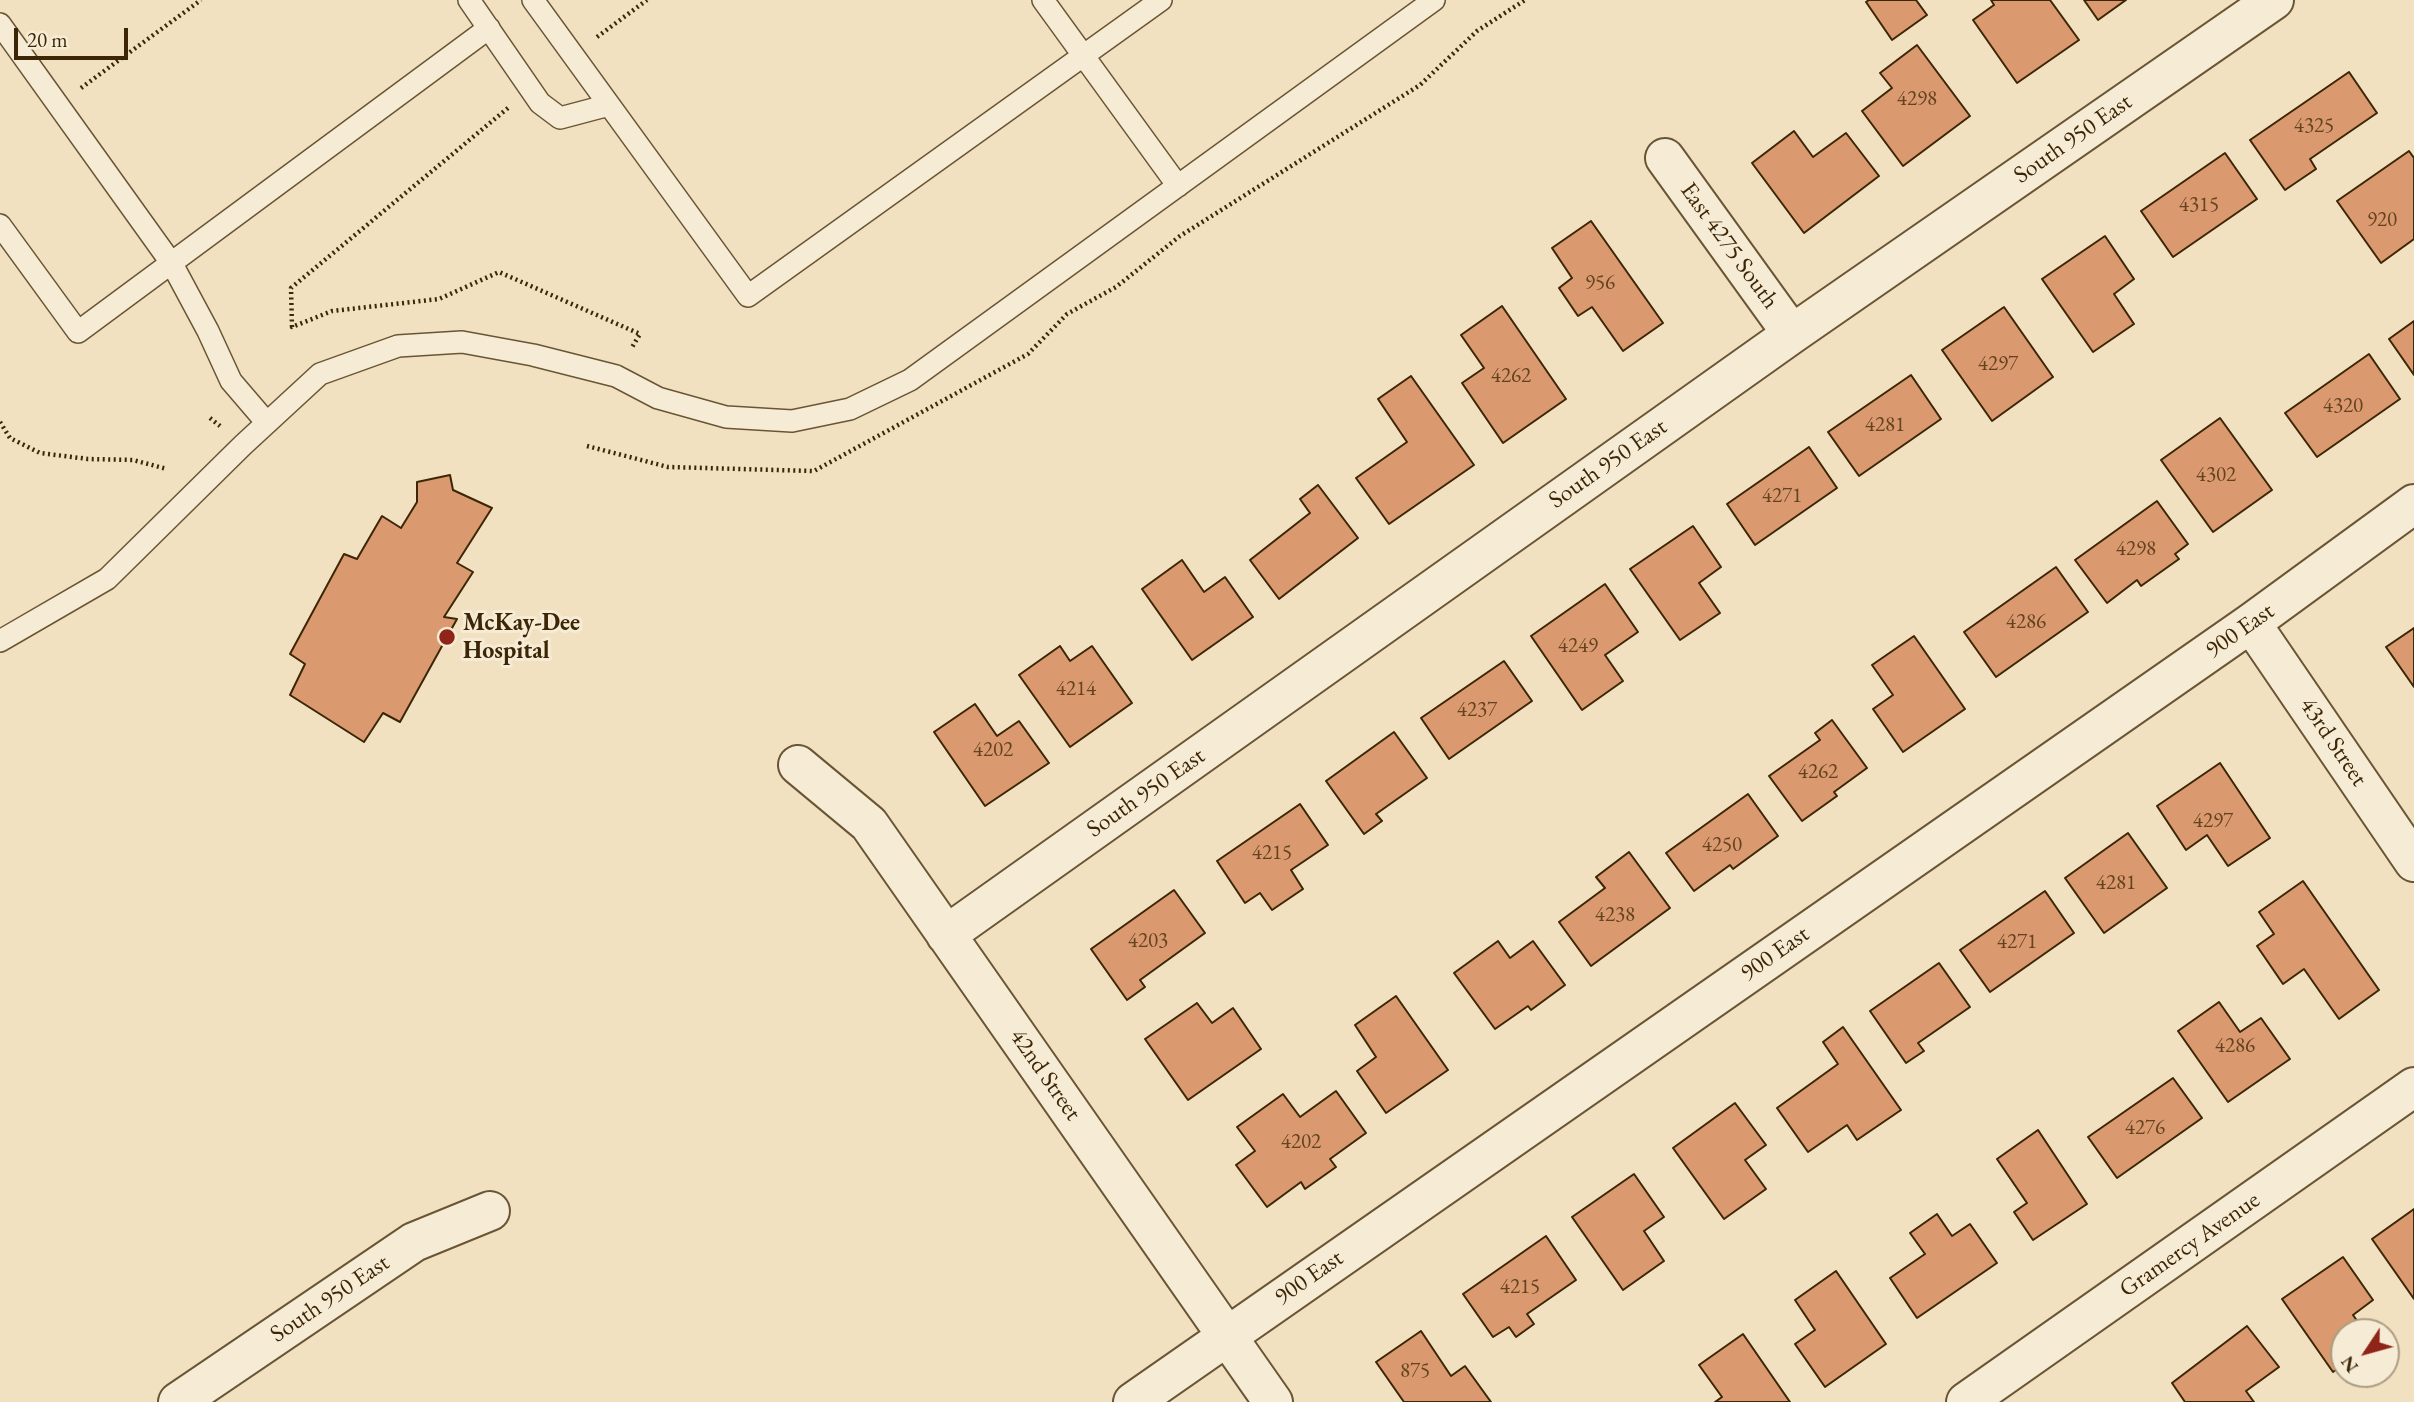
<!DOCTYPE html>
<html>
<head>
<meta charset="utf-8">
<style>
	body { margin:0 }
	#map { position:relative; width:2414px; height:1402px; overflow:hidden; background:#f1e1c0; font-family:"EB Garamond",serif }
	canvas { display:block }
	.north { position:absolute; left:2330px; top:1318px; width:70px; height:70px; box-sizing:border-box; background:#f6ecd6; border:2px solid #ac9d83; border-radius:50%; rotate:234deg; font-size:19px; font-weight:700; line-height:28px; text-align:center; color:#3c2606 }
	.north::after { content:''; display:block; margin:auto; width:24px; height:32px; background:#8f2418; clip-path:polygon(50% 0,100% 100%,50% 72%,0 100%) }
	.scale { position:absolute; left:14px; top:28px; width:114px; height:32px; box-sizing:border-box; border:4px solid #3c2606; border-top:0; padding-left:9px; font-size:21px; line-height:24px; white-space:nowrap; color:#3c2606; -webkit-text-stroke:5px #f6ecd6; paint-order:stroke }
</style>
</head>
<body>
<div id="map">
<canvas width="2414" height="1402"></canvas>
<div class="north">N</div>
<div class="scale">20 m</div>
</div>
<script>
const ctx = document.querySelector('canvas').getContext('2d');
ctx.lineJoin = 'round';
function fill(path, color) {
  ctx.fillStyle = color;
  ctx.fill(path, 'evenodd');
}
function toPath(rows) {
  const path = new Path2D();
  for (const r of rows) {
    path.moveTo(r[0], r[1]);
    for (let i = 2; i < r.length; i += 2) path.lineTo(r[i], r[i + 1]);
  }
  return path;
}
function strokePath(path, color, width, dash) {
  ctx.strokeStyle = color;
  ctx.lineWidth = width;
  ctx.lineCap = dash ? 'butt' : 'round';
  ctx.setLineDash(dash || []);
  ctx.stroke(path);
}
function label(font, color, halo, rows, align = 'center') {
  ctx.font = font + ' "EB Garamond",serif';
  ctx.lineWidth = 6;
  ctx.setLineDash([]);
  ctx.textBaseline = 'middle';
  ctx.strokeStyle = halo;
  ctx.fillStyle = color;
  for (const [text, x, y, turn = 0] of rows) {
    ctx.save();
    ctx.translate(x, y);
    ctx.rotate((+turn || 0) * Math.PI / 180);
    ctx.textAlign = isNaN(turn) ? turn : align;
    if (halo) ctx.strokeText(text, 0, 0);
    ctx.fillText(text, 0, 0);
    ctx.restore();
  }
}
const building = toPath([
	[1869,0,1916,0,1927,15,1892,40,1866,2,1869,0],
	[1991,0,2050,0,2079,40,2017,83,1973,20,1994,5,1991,0],
	[2084,0,2126,0,2098,20,2084,0],
	[1917,45,1970,116,1903,166,1862,111,1892,88,1880,73,1917,45],
	[2349,72,2377,113,2310,159,2316,169,2285,190,2250,140,2349,72],
	[1794,131,1813,157,1846,133,1879,176,1804,233,1752,163,1794,131],
	[2409,151,2414,158,2414,239,2381,263,2337,201,2409,151],
	[2225,153,2257,199,2173,257,2141,211,2225,153],
	[1591,221,1663,323,1623,351,1592,307,1578,316,1559,288,1572,278,1552,248,1591,221],
	[2105,236,2134,279,2114,294,2134,324,2093,352,2042,279,2105,236],
	[1502,306,1566,399,1503,443,1462,383,1484,368,1461,335,1502,306],
	[2004,307,2053,377,1992,421,1942,350,2004,307],
	[2414,321,2414,375,2389,339,2414,321],
	[2369,354,2400,399,2317,457,2285,413,2369,354],
	[1911,375,1941,419,1859,476,1828,432,1911,375],
	[1411,376,1474,465,1389,524,1356,478,1407,442,1378,399,1411,376],
	[2220,418,2272,490,2213,532,2161,460,2220,418],
	[1809,447,1837,488,1755,545,1727,504,1809,447],
	[450,475,453,490,492,508,457,563,473,572,444,617,457,619,400,722,383,713,364,742,290,695,305,664,290,654,344,554,357,559,382,516,401,528,417,502,417,482,450,475],
	[1318,485,1358,538,1279,599,1250,560,1310,513,1300,499,1318,485],
	[2157,501,2188,544,2175,554,2179,559,2141,586,2137,580,2107,603,2075,560,2157,501],
	[1693,526,1721,567,1699,583,1720,613,1680,640,1630,569,1693,526],
	[1182,560,1204,592,1225,577,1253,617,1192,660,1142,589,1182,560],
	[2056,567,2088,612,1996,677,1964,632,2056,567],
	[1605,584,1638,632,1605,655,1623,681,1582,710,1531,636,1605,584],
	[2414,628,2414,687,2386,647,2414,628],
	[1914,636,1965,709,1903,752,1873,709,1893,695,1872,665,1914,636],
	[1060,646,1070,661,1092,646,1132,703,1070,747,1019,675,1060,646],
	[1504,661,1532,701,1449,759,1421,718,1504,661],
	[975,704,997,736,1019,721,1049,763,985,806,934,732,975,704],
	[1832,720,1867,768,1834,792,1837,796,1802,821,1769,776,1820,740,1815,733,1832,720],
	[1394,732,1427,778,1376,814,1382,821,1364,834,1326,781,1394,732],
	[2220,763,2270,838,2228,866,2207,835,2186,850,2157,806,2220,763],
	[1748,794,1778,836,1733,869,1730,865,1694,891,1666,853,1748,794],
	[1300,804,1328,845,1291,870,1303,889,1272,910,1260,893,1245,903,1217,861,1300,804],
	[2128,833,2167,888,2104,933,2065,878,2128,833],
	[1629,852,1670,908,1591,966,1559,922,1605,888,1596,877,1629,852],
	[2303,881,2379,990,2339,1019,2304,969,2283,984,2257,946,2274,934,2259,912,2303,881],
	[1174,890,1205,933,1140,980,1145,987,1127,1000,1091,949,1174,890],
	[2045,891,2074,933,1990,992,1960,950,2045,891],
	[1498,941,1510,958,1533,941,1565,985,1531,1010,1528,1006,1495,1029,1454,973,1498,941],
	[1939,963,1970,1007,1918,1043,1924,1051,1906,1063,1870,1011,1939,963],
	[1396,996,1448,1070,1386,1113,1357,1071,1376,1057,1355,1025,1396,996],
	[2219,1002,2240,1032,2261,1018,2290,1059,2228,1102,2178,1031,2219,1002],
	[1197,1003,1212,1023,1233,1008,1261,1049,1188,1100,1145,1039,1197,1003],
	[1843,1027,1901,1110,1857,1140,1847,1125,1808,1152,1777,1108,1838,1064,1823,1042,1843,1027],
	[2173,1078,2202,1118,2117,1178,2088,1137,2173,1078],
	[1336,1091,1366,1133,1330,1159,1336,1167,1305,1189,1301,1182,1267,1207,1236,1165,1255,1151,1237,1127,1283,1094,1300,1117,1336,1091],
	[1735,1103,1766,1145,1745,1160,1766,1189,1724,1219,1673,1148,1735,1103],
	[2038,1130,2087,1204,2033,1240,2014,1212,2027,1203,1997,1159,2038,1130],
	[1634,1174,1664,1217,1644,1231,1664,1261,1623,1290,1572,1217,1634,1174],
	[2414,1209,2414,1299,2372,1239,2414,1209],
	[1937,1214,1952,1236,1970,1224,1997,1263,1917,1318,1890,1278,1925,1254,1910,1233,1937,1214],
	[1546,1236,1576,1280,1527,1314,1534,1324,1516,1337,1509,1327,1493,1337,1463,1294,1546,1236],
	[2343,1257,2373,1300,2353,1315,2365,1332,2344,1332,2344,1364,2333,1372,2282,1299,2343,1257],
	[1836,1271,1886,1344,1825,1387,1795,1344,1815,1330,1795,1300,1836,1271],
	[2247,1326,2279,1367,2246,1391,2254,1402,2185,1402,2172,1383,2247,1326],
	[1421,1331,1451,1376,1465,1366,1491,1402,1404,1402,1376,1362,1421,1331],
	[1743,1334,1790,1402,1715,1402,1722,1397,1699,1365,1743,1334]
]);
const path = toPath([
	[597,37,647,0],
	[81,88,201,0],
	[508,108,291,288,292,327,332,311,439,299,499,272,640,334,631,349],
	[210,418,220,426],
	[0,422,10,438,40,453,88,459,133,460,167,469],
	[587,446,668,467,814,471,1028,354,1067,314,1116,287,1180,236,1420,85,1477,31,1525,0]
]);
const service = toPath([
	[469,0,540,103,560,118,609,105],
	[533,0,748,296,1161,0],
	[1043,0,1178,186],
	[0,24,172,264,208,331,231,381,267,423],
	[0,225,78,332,489,28],
	[0,641,107,579,243,445,320,374,398,346,462,342,533,355,616,376,658,398,726,417,792,421,850,409,910,380,1434,0]
]);
const minor = toPath([
	[1665,158,1792,334],
	[2251,623,2414,862],
	[798,765,869,824,1273,1402],
	[946,935,1792,334,2274,0],
	[178,1402,414,1242,490,1211],
	[1133,1402,2251,623,2414,504],
	[1966,1402,2414,1087]
]);
const markers = [
	[447,637,9,"#8f2418"]
];
const numberNames = [
	["4298",1917,99],
	["4325",2314,126],
	["4315",2199,205],
	["920",2382,220],
	["956",1600,283],
	["4297",1998,364],
	["4262",1511,376],
	["4320",2343,406],
	["4281",1885,425],
	["4302",2216,475],
	["4271",1782,496],
	["4298",2136,549],
	["4286",2026,622],
	["4249",1578,646],
	["4214",1076,689],
	["4237",1477,710],
	["4202",993,750],
	["4262",1818,772],
	["4297",2213,821],
	["4250",1722,845],
	["4215",1272,853],
	["4281",2116,883],
	["4238",1615,915],
	["4203",1148,941],
	["4271",2017,942],
	["4286",2235,1046],
	["4276",2145,1128],
	["4202",1301,1142],
	["4215",1520,1287],
	["875",1415,1371]
];
const streetNames = [
	["South 950 East",2073,139,-35],
	["East 4275 South",1729,246,54],
	["South 950 East",1608,464,-35],
	["900 East",2240,631,-35],
	["43rd Street",2333,742,56],
	["South 950 East",1146,793,-35],
	["900 East",1775,954,-35],
	["42nd Street",1045,1075,55],
	["Gramercy Avenue",2190,1245,-35],
	["900 East",1309,1278,-35],
	["South 950 East",330,1299,-34]
];
const poiNames = [
	["McKay-Dee",463,623],
	["Hospital",463,651]
];
fill(building, '#da996e');
strokePath(building, '#3c2606', 2);
strokePath(service, '#695534', 24);
strokePath(minor, '#695534', 42);
strokePath(path, '#3c2606', 4.5, [2, 3.5]);
strokePath(service, '#f6ecd6', 21);
strokePath(minor, '#f6ecd6', 38);
for (const [x, y, r, color] of markers) {
  const dot = new Path2D();
  dot.arc(x, y, r, 0, 2 * Math.PI);
  ctx.fillStyle = color;
  ctx.fill(dot);
  strokePath(dot, '#f6ecd6', 2.5);
}
label('21px', '#644320', null, numberNames);
label('24px', '#3c2606', '#f6ecd6', streetNames);
label('bold 24px', '#3c2606', '#f6ecd6', poiNames, 'left');
</script>
</body>
</html>
